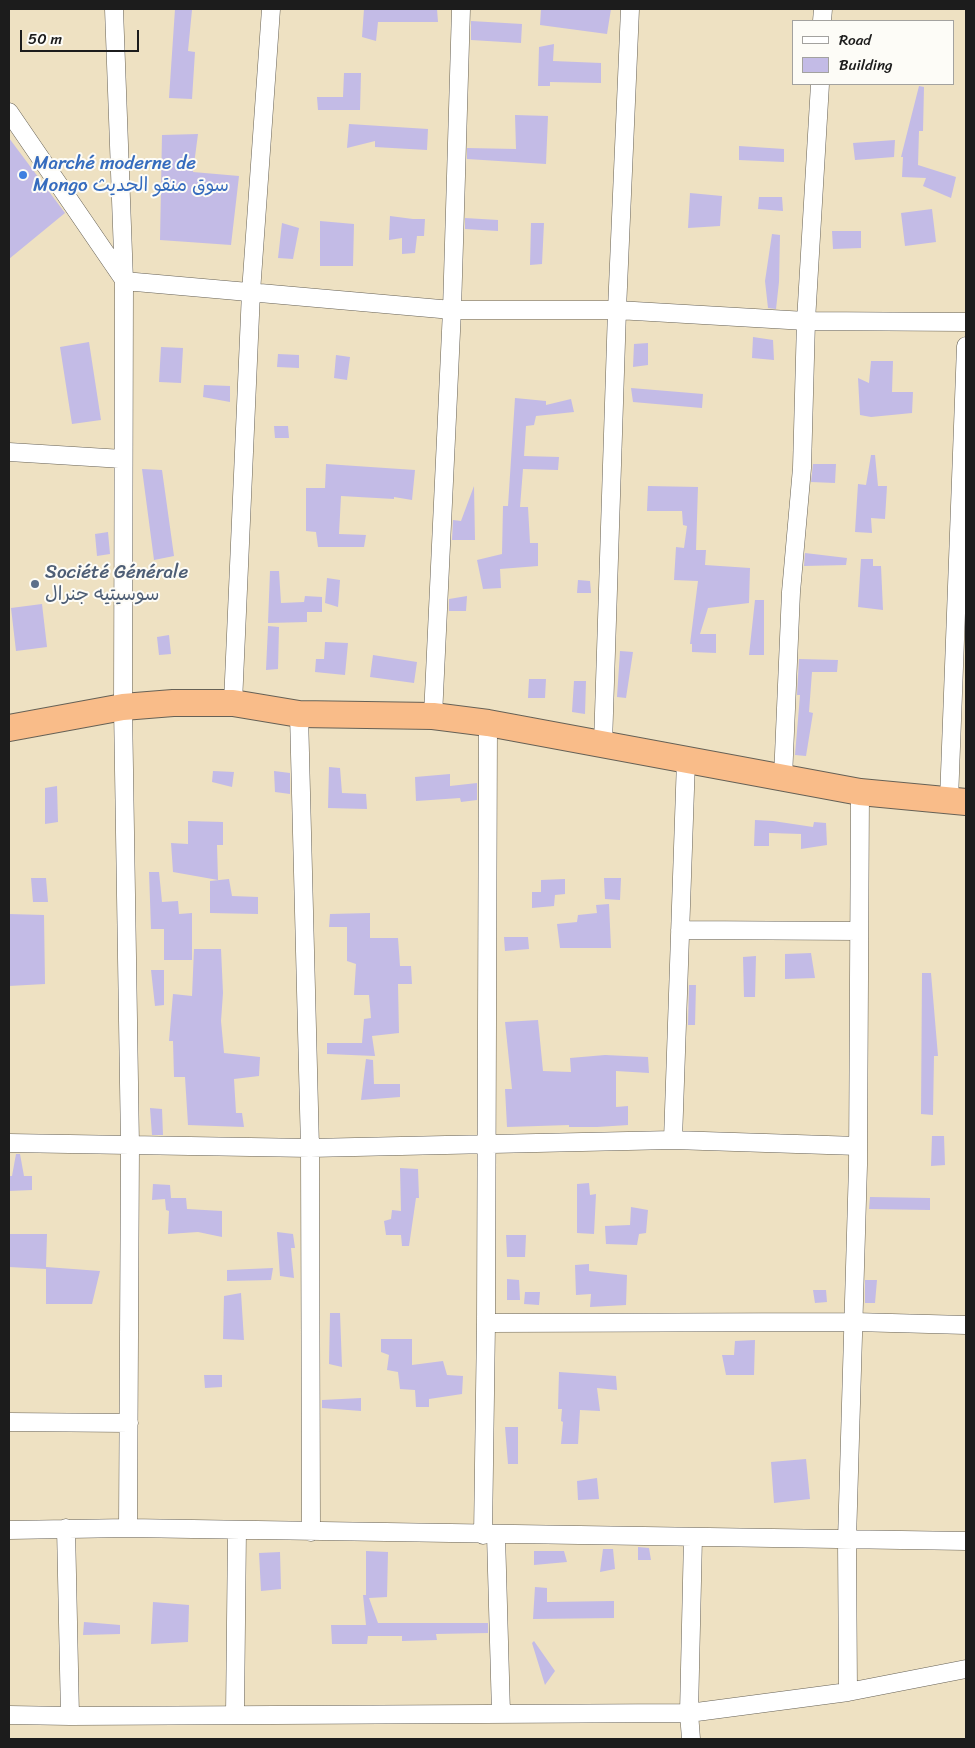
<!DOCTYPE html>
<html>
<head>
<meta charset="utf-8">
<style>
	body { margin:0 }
	#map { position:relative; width:975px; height:1748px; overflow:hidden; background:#eee1c2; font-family:Sriracha,sans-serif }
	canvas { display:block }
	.frame { position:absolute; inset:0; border:10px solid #1c1c1c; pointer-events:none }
	.legend { position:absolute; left:792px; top:20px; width:162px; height:65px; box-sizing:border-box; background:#fdfcf7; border:1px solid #a3a29f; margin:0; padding:6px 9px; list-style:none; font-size:15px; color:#1c1c1c }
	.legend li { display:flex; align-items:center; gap:10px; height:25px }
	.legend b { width:25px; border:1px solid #a3a29f }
	.scale { position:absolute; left:20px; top:30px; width:119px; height:22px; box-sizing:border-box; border:2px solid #1c1c1c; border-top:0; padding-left:6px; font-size:15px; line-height:18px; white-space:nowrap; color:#1c1c1c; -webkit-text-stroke:4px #fdfcf7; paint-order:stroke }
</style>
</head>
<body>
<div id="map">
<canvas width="975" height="1748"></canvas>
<div class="frame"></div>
<ul class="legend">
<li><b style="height:6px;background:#fff"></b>Road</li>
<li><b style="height:14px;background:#c3bbe6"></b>Building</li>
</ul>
<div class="scale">50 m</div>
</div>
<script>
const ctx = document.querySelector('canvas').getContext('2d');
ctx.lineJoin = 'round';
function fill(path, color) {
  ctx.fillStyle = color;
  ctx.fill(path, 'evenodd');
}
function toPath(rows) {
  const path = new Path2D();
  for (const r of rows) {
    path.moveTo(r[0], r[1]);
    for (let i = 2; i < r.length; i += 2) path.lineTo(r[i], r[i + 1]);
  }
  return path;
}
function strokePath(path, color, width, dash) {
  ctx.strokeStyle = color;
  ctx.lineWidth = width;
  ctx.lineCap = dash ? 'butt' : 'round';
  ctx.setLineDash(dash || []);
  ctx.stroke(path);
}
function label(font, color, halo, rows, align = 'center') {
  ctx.font = font + ' Sriracha,"Playpen Sans Arabic",sans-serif';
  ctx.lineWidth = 4;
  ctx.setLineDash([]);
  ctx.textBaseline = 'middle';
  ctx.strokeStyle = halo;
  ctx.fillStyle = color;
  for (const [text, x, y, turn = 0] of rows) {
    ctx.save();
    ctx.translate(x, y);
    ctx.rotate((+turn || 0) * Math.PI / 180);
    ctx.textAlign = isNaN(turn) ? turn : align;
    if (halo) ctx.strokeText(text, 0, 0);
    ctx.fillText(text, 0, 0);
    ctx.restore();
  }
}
const building = toPath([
	[175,9,192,10,188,51,195,52,192,99,169,98],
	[364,9,437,9,438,22,378,22,376,41,362,37],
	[541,9,611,9,607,34,540,25],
	[471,21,522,24,521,43,471,40],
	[554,44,553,61,601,63,601,83,550,82,550,86,538,86,539,47],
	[344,73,361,73,360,110,318,110,317,97,343,97],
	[919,86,924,87,923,131,919,131,918,165,956,177,951,198,923,186,926,178,902,177,903,157,901,157],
	[515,115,548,116,546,164,467,159,467,148,516,149],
	[349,124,428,129,427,150,375,147,375,141,347,148],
	[198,134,193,172,239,176,231,245,160,240,162,135],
	[9,138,65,213,9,259],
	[895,140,894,157,855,160,853,143],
	[739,146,784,149,784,162,739,160],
	[690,193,722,196,720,226,688,228],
	[759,197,782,197,783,211,758,209],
	[932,209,936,242,905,246,901,213],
	[390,216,413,219,425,219,424,236,417,236,415,253,402,254,402,238,389,240],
	[465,218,498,220,498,231,465,229],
	[320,221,354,224,353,266,320,266],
	[282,223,299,228,293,259,278,258],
	[531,223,544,223,542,264,530,265],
	[832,231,861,231,861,248,833,249],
	[772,234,780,235,779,282,776,309,768,308,765,281],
	[753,337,773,340,774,360,752,358],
	[89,342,101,420,72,424,60,347],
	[648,343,648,365,633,367,634,344],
	[161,347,183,348,181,383,159,382],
	[278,354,299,355,299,368,277,367],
	[336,355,350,357,347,380,334,378],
	[871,361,893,361,892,392,913,392,912,413,871,417,860,415,858,378,869,383],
	[204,385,230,386,230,402,203,397],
	[631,388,703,394,702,408,633,402],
	[515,398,546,401,546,405,571,399,574,412,536,416,534,425,526,426,524,456,559,457,558,470,523,469,520,507,528,507,530,543,538,543,538,566,500,569,501,588,483,589,477,560,502,554,503,506,508,506],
	[274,426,288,426,289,438,275,438],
	[871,455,875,455,878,486,887,486,885,519,871,518,872,533,855,532,858,484,866,485],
	[326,464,415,470,412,500,394,497,394,499,341,496,339,534,366,535,364,547,318,547,316,532,306,531,306,488,325,488],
	[813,464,836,464,835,483,811,482],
	[142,469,162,470,174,556,154,560],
	[474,486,475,540,452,540,453,520,461,521],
	[648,486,698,487,696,550,706,550,705,565,750,568,749,603,708,608,700,634,716,634,716,653,692,652,692,644,690,644,698,581,674,580,676,547,684,548,687,526,683,525,682,511,647,511],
	[108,532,110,554,97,556,95,534],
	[805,553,847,558,846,565,804,566],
	[861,559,873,559,873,566,881,566,883,610,858,607],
	[270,571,279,571,281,603,304,602,305,596,322,597,322,612,307,612,307,622,268,623],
	[327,578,340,580,338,607,325,603],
	[578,580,590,581,591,593,577,593],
	[467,596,466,611,449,611,449,599],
	[755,600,764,600,764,655,749,655],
	[42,604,47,647,16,651,11,608],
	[268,626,279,627,278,669,266,670],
	[169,635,171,654,159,655,157,637],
	[325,642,348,643,345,675,315,672,316,659,324,659],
	[620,651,633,652,626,698,617,697],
	[373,655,417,662,414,683,370,677],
	[799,659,838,660,837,672,812,672,809,712,813,713,806,756,795,755,800,695,797,695],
	[529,679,546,679,545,698,528,698],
	[574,681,586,681,585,714,572,712],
	[329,767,340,768,342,793,366,794,367,809,328,808],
	[213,771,234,772,232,787,212,782],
	[274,771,290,773,290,794,275,792],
	[450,774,450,786,477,783,477,800,461,802,460,798,416,801,415,777],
	[57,786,58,822,45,824,45,788],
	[755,820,773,821,813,827,814,822,826,823,827,845,801,849,801,834,769,833,769,846,754,846],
	[188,821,223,822,223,845,217,845,218,880,173,872,171,843,188,844],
	[149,872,159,872,162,902,178,901,179,914,192,913,192,960,164,960,164,929,151,929],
	[31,878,46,878,48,902,33,902],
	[604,878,621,878,620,900,605,899],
	[229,879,232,896,258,897,258,914,210,913,210,881],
	[565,879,565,894,555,895,554,906,532,908,532,892,541,892,541,880],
	[609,904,611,948,560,948,557,924,577,922,578,915,597,913,596,905],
	[370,913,370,938,398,938,400,966,411,966,412,984,398,984,399,1033,372,1036,375,1056,327,1054,327,1043,362,1043,364,1019,371,1018,369,995,354,995,356,964,347,961,347,927,329,927,330,914],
	[9,914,44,915,45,984,9,986],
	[504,937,528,937,529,949,505,951],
	[194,949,221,949,223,993,221,1021,224,1053,260,1057,259,1076,234,1079,236,1113,242,1113,244,1127,188,1125,185,1077,174,1077,173,1041,169,1041,173,994,192,996],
	[811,953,815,978,785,979,785,954],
	[756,956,755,997,744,997,743,957],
	[151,970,164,970,164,1005,155,1006],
	[922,973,931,973,938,1056,934,1056,933,1115,921,1114],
	[689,985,696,985,695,1025,688,1025],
	[538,1020,543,1071,571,1072,570,1058,605,1055,648,1057,649,1073,616,1071,616,1107,628,1106,628,1125,597,1127,569,1127,569,1125,507,1127,505,1089,512,1089,505,1022],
	[366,1059,373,1060,374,1084,400,1084,400,1097,361,1100],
	[150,1108,162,1109,163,1135,152,1135],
	[932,1136,944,1136,945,1165,931,1166],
	[16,1154,20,1154,24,1176,32,1176,32,1190,9,1191,9,1176,12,1176],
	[400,1168,418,1169,419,1198,416,1198,409,1246,402,1246,401,1235,386,1235,384,1221,391,1219,392,1210,401,1211],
	[589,1183,590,1195,596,1194,594,1234,577,1233,577,1184],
	[153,1184,170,1185,171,1198,186,1198,187,1209,222,1211,222,1237,198,1232,168,1234,169,1211,166,1210,165,1199,152,1200],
	[870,1197,930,1198,930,1210,869,1209],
	[631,1207,648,1210,646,1233,639,1234,637,1245,606,1244,605,1226,630,1225],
	[277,1232,293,1234,295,1248,291,1248,294,1278,280,1276],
	[9,1234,47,1234,46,1267,100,1271,92,1304,46,1304,46,1269,9,1267],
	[506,1235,526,1235,525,1257,507,1257],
	[589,1264,589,1271,627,1275,626,1305,590,1307,591,1294,576,1295,575,1265],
	[273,1268,271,1280,227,1281,227,1270],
	[507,1279,519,1280,520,1300,507,1300],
	[865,1280,877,1280,875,1303,865,1303],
	[813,1290,826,1290,827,1302,815,1303],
	[525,1292,540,1292,539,1305,524,1304],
	[241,1293,244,1340,223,1339,224,1296],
	[330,1313,340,1313,342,1367,329,1364],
	[381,1339,412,1339,412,1365,443,1361,447,1375,463,1376,462,1394,429,1399,429,1407,416,1407,415,1390,400,1389,398,1372,387,1370,389,1355,381,1352],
	[755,1340,754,1375,726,1375,722,1355,734,1355,735,1341],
	[559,1372,616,1376,617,1390,597,1388,600,1411,580,1410,578,1444,561,1444,563,1422,561,1421,562,1409,558,1409],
	[204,1375,222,1375,222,1387,205,1388],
	[361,1398,361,1411,322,1408,322,1400],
	[505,1427,518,1427,518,1464,508,1464],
	[806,1459,810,1499,774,1503,771,1462],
	[597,1478,599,1499,578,1500,577,1481],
	[638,1547,649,1548,651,1560,638,1560],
	[603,1549,613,1549,615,1569,600,1572],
	[366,1551,388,1552,387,1597,369,1598,378,1623,488,1623,488,1633,436,1634,437,1640,402,1641,402,1636,368,1636,367,1644,332,1644,331,1625,366,1625,363,1595,366,1595],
	[534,1551,564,1551,567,1562,534,1565],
	[280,1552,281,1589,261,1591,259,1553],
	[535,1587,547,1588,547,1602,614,1601,614,1618,533,1619],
	[153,1602,189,1605,188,1642,151,1644],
	[84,1622,120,1625,120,1634,83,1635],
	[534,1641,555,1671,545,1685,532,1643]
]);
const minor = toPath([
	[114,9,124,281],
	[822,21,823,9],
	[9,112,124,280],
	[9,452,123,459],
	[233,703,251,292,271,9],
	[299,714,310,1148,311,1532],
	[433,716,452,310,461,9],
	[603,744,617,310,630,9],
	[783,778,791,592,802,468,806,321,820,84],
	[949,800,966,346],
	[680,930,859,931],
	[673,1140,686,760],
	[9,1143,310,1148,673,1140,858,1146],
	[486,1323,854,1322,966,1325],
	[9,1422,129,1423],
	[66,1528,70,1716],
	[128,1528,130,1145,123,707,124,281,452,310,617,310,806,321,966,322],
	[9,1530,128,1528,966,1541],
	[483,1535,486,1323,488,723],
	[496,1535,501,1713],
	[848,1692,847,1540,858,1165,860,792],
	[235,1714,237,1530],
	[9,1715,70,1716,689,1713,848,1692,966,1669],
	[691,1739,689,1713,693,1537]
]);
const highway = toPath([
	[9,728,123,707,173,703,233,703,299,714,433,716,488,723,860,792,966,802]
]);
const markers = [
	[23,175,5,"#3f7fe0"],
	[35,584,5,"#5c6f8a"]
];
const shopNames = [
	["Marché moderne de",33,164],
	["Mongo سوق منقو الحديث",33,186]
];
const serviceNames = [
	["Société Générale",45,573],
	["سوسيتيه جنرال",45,595]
];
fill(building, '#c3bbe6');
strokePath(minor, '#666156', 19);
strokePath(highway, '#666156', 28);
strokePath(minor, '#fff', 18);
strokePath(highway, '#f9bc89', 26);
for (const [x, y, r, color] of markers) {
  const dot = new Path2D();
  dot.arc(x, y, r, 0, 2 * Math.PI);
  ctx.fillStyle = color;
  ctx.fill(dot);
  strokePath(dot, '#fdfcf7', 2);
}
label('19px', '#366cbe', '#fdfcf7', shopNames, 'left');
label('19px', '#4e5e75', '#fdfcf7', serviceNames, 'left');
</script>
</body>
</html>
